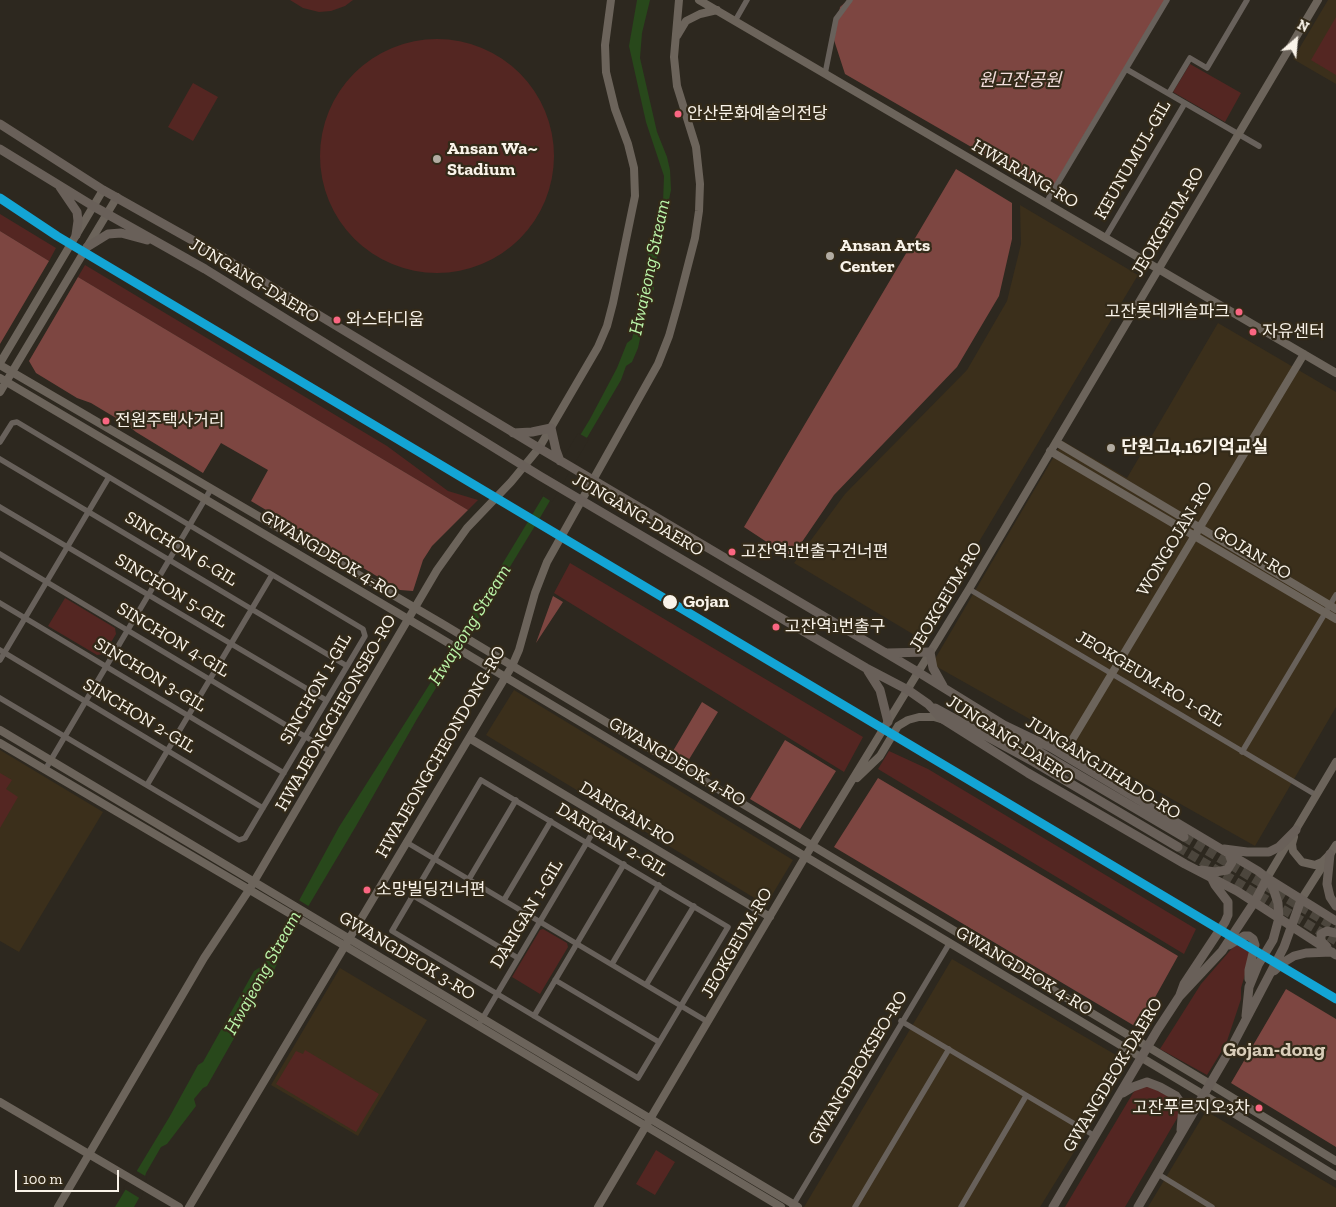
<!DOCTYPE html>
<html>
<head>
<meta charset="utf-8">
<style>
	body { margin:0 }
	#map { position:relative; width:1336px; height:1207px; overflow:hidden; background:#2d281f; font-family:"Zilla Slab",serif }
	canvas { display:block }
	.north { position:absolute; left:1271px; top:15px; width:50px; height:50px; -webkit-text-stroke:4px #332a19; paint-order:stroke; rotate:27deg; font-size:14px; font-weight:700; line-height:20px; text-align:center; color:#f9f3e9 }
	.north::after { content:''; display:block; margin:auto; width:18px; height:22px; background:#f9f3e9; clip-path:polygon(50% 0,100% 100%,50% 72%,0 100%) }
	.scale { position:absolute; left:15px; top:1170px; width:104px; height:22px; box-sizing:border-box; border:2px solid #f9f3e9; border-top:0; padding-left:6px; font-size:15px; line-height:18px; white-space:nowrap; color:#f9f3e9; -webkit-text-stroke:4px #332a19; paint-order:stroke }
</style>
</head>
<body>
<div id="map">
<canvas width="1336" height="1207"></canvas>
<div class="north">N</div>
<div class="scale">100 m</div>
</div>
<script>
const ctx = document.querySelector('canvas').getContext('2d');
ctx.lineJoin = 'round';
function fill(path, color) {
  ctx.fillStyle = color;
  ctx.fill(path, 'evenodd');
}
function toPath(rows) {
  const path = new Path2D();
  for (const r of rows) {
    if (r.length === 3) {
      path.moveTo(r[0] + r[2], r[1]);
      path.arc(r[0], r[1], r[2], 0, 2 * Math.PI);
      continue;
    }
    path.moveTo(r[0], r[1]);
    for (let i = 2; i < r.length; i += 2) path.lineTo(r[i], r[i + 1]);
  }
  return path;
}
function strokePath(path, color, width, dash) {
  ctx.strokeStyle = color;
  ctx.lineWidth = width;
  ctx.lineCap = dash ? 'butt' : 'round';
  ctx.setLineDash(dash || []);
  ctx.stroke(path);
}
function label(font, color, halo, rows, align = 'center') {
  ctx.font = font + ' "Zilla Slab","Noto Sans KR",serif';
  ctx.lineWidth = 4.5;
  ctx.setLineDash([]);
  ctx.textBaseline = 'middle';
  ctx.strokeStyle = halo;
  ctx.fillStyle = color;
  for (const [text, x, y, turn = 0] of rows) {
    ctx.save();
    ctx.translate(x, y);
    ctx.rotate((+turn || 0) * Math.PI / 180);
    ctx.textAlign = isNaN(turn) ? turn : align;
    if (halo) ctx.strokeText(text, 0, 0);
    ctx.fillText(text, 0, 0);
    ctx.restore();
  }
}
const built = toPath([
	[1328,0,1336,0,1336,84,1293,59],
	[1020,205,1138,275,921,639,794,563,845,494,967,370,1007,301,1021,244],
	[1218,323,1336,392,1336,707,1255,846,932,664,1063,441,1127,478],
	[514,690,793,860,766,905,486,735],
	[0,750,103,812,19,952,0,941],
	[952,959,1121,1058,1124,1071,1040,1207,804,1207],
	[340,968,427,1020,358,1136,271,1085],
	[1206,1111,1336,1188,1336,1207,1148,1207]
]);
const green = toPath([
	[290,0,353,0,345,6,331,11,319,12,303,8],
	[1336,17,1336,75,1311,60],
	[437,156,117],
	[1190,64,1241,93,1225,122,1173,92],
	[193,83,218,97,193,141,168,127],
	[0,214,56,248,49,261,0,231],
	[85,265,387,446,448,491,478,500,468,510,78,277],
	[570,563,863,737,844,772,554,593],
	[65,598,115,628,116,634,104,654,97,655,48,626],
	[889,751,928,769,1196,929,1184,954,878,769],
	[0,773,12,780,6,789,18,797,0,828],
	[543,929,567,943,568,947,540,994,512,977,540,930],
	[1243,941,1251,945,1251,955,1241,988,1241,999,1226,1044,1207,1075,1160,1049,1201,984,1235,945],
	[305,1050,379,1094,356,1132,276,1084,296,1051,303,1054],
	[1142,1086,1151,1087,1173,1099,1180,1108,1179,1115,1125,1207,1065,1207,1133,1093,1137,1088],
	[656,1150,675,1162,655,1195,636,1184]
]);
const forest = toPath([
	[848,0,1165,0,1054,185,1044,189,845,74,834,40,840,7],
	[956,169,1012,203,1012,239,999,296,957,367,834,495,791,558,744,527],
	[0,231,49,261,0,344],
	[78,277,468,510,432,546,423,560,413,591,400,590,251,501,268,470,221,443,203,473,136,432,126,424,91,403,77,398,36,373,29,361],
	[553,596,563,602,536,643],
	[702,702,718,712,688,761,673,751],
	[785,740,836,771,800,829,750,799],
	[878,778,1178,956,1138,1028,834,847],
	[1286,989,1336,1019,1336,1147,1231,1083]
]);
const water = toPath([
	[637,0,650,0,642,33,640,58,657,132,667,157,670,170,671,190,651,286,654,287,654,290,650,292,638,348,632,362,626,366,621,380,541,516,417,719,356,826,287,942,270,979,263,987,207,1086,203,1088,194,1099,196,1106,167,1144,161,1147,146,1173,139,1198,134,1207,115,1207,170,1116,198,1065,203,1062,254,971,264,965,339,827,431,682,590,419,617,368,627,343,632,339,641,303,648,254,663,203,664,176,646,122,629,46]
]);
const pier = toPath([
	[578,433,589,439,552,502,541,495],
	[461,628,471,634,455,661,445,655],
	[297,899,310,907,297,929,285,921],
	[135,1170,147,1177,141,1199,123,1188]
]);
const primaryTunnel = toPath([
	[1184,837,1336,928],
	[1178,847,1336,941]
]);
const street = toPath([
	[735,21,747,0],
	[1126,69,1259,146],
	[825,74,836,19,850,0],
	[1169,93,1190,58,1207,68,1247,0],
	[1046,203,1167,0],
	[1105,238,1185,103],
	[0,442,12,423,17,422,363,629,365,636,245,838,239,840,0,698],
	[0,459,347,666],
	[0,507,326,700],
	[0,554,331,752],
	[969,589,1316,795],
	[0,603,284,773],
	[0,650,263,808],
	[0,660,109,477],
	[1242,752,1336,595],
	[45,770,211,489],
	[481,780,728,927,638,1078,392,931,481,780],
	[147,785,272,575],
	[406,842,708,1022],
	[469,879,516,800],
	[412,895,518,958],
	[504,900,551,821],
	[612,964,659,885],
	[555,980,659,1042],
	[646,985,694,906],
	[534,1016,624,864],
	[481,1021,602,817],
	[901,1021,1095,1136],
	[1158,1174,1212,1207],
	[792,1207,949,944],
	[855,1207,949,1049],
	[961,1207,1026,1096]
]);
const secondary = toPath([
	[699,0,1336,373],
	[677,36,686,21,700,14,717,10],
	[0,363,103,190],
	[0,365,441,623,1210,1084,1336,1161],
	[0,378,435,635,1204,1095,1336,1176],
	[0,392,117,197],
	[1056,442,1336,609],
	[1050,451,1336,619],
	[0,730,798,1207],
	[469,738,770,917],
	[1072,740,1304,354],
	[1072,740,1076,762],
	[0,743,345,946,781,1207],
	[1050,747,1072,740],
	[857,778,880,756,898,726,908,720,919,717,934,717,944,720],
	[1294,837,1292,844,1293,851,1302,862,1315,865,1322,862,1330,854],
	[1267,878,1336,762],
	[1301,900,1336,845],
	[0,1102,179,1207],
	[58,1207,204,958,249,890,437,570,467,528,511,482,539,448,598,347,607,326,613,303,635,196,634,168,628,144,615,109,606,72,605,45,611,0],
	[189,1207,512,666,519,650,535,593,547,562,658,364,669,336,678,304,695,238,699,211,700,184,696,147,677,86,674,57,679,0],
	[598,1207,805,857,969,589,1318,0]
]);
const primary = toPath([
	[0,124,103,190,224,258,539,448,918,672,1004,725,1050,747,1258,871,1267,878,1336,921],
	[0,149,93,206,205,269,540,476,866,668,908,690,928,704,941,718,1028,773,1185,864,1237,891,1336,955],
	[60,187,77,212,78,221,76,235],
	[87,247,108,234,121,233,147,240],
	[513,433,532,432,551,428,556,450,560,461],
	[887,653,930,652,933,668,943,686],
	[868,671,880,690,888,722],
	[935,708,1034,762,1178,847],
	[1023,739,1041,753,1184,837],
	[1224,849,1247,852,1269,852,1279,847,1296,830],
	[1330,854,1327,884,1330,897,1336,906],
	[1201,870,1215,872,1227,870,1232,862,1229,854],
	[1229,945,1244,936,1249,936,1253,939,1255,945,1249,970,1249,979],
	[1327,947,1321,941,1321,934,1327,931,1336,933],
	[1274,971,1284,962,1294,956,1306,953,1332,952],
	[1180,995,1184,984,1225,922,1228,915,1228,902,1215,885,1212,879],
	[1246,1016,1249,987,1258,965,1273,940,1279,918,1278,903,1273,888,1268,880],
	[1123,1093,1133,1087,1147,1082,1160,1087,1176,1096,1183,1106,1181,1130],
	[1053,1207,1158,1029,1179,997,1222,951,1255,901,1267,878],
	[1138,1207,1231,1048,1284,947,1301,900]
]);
const metro1 = toPath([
	[0,198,57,236,1336,999]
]);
const markers = [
	[678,114,4.5,"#fa6682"],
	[437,159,5,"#b2aca2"],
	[830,256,5,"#b2aca2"],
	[1239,312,4.5,"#fa6682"],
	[337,320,4.5,"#fa6682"],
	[1253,332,4.5,"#fa6682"],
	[106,421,4.5,"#fa6682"],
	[1111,448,5,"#b2aca2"],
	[732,552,4.5,"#fa6682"],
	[670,602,8,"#f9f3e9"],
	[776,627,4.5,"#fa6682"],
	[367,890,4.5,"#fa6682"],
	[1259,1108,4.5,"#fa6682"]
];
const busNames = [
	["안산문화예술의전당",687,114],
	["고잔롯데캐슬파크",1230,312,"right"],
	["와스타디움",346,320],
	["자유센터",1262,332],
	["전원주택사거리",115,421],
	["고잔역1번출구건너편",741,552],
	["고잔역1번출구",785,627],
	["소망빌딩건너편",376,890],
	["고잔푸르지오3차",1250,1108,"right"]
];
const parkNames = [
	["원고잔공원",1020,81]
];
const poiNames = [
	["Ansan Wa~",447,149],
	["Stadium",447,170],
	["Ansan Arts",840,246],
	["Center",840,267],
	["단원고4.16기억교실",1121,448]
];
const streetNames = [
	["KEUNUMUL-GIL",1133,160,-60],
	["HWARANG-RO",1025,174,30],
	["JEOKGEUM-RO",1168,222,-59],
	["JUNGANG-DAERO",254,281,31],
	["JUNGANG-DAERO",638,515,30],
	["WONGOJAN-RO",1175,539,-59],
	["SINCHON 6-GIL",181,549,31],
	["GOJAN-RO",1252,553,31],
	["GWANGDEOK 4-RO",329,555,31],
	["SINCHON 5-GIL",171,591,31],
	["JEOKGEUM-RO",946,597,-59],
	["SINCHON 4-GIL",173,640,31],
	["SINCHON 3-GIL",150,675,31],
	["JEOKGEUM-RO 1-GIL",1150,679,31],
	["SINCHON 1-GIL",316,689,-60],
	["HWAJEONGCHEONSEO-RO",336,713,-60],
	["SINCHON 2-GIL",139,716,31],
	["JUNGANG-DAERO",1010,740,33],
	["HWAJEONGCHEONDONG-RO",441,752,-60],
	["GWANGDEOK 4-RO",677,762,31],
	["JUNGANGJIHADO-RO",1103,768,32],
	["DARIGAN-RO",627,814,31],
	["DARIGAN 2-GIL",612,840,31],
	["DARIGAN 1-GIL",527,914,-59],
	["JEOKGEUM-RO",737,943,-60],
	["GWANGDEOK 3-RO",407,956,31],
	["GWANGDEOK 4-RO",1024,971,31],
	["GWANGDEOKSEO-RO",858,1068,-59],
	["GWANGDEOK-DAERO",1113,1075,-59]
];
const stopNames = [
	["Gojan",683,602]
];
const waterNames = [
	["Hwajeong Stream",650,267,-78],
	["Hwajeong Stream",470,625,-58],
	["Hwajeong Stream",263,973,-61]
];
const quarterNames = [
	["Gojan-dong",1274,1050]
];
fill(built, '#3b2f1b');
fill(green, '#542622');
fill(forest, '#7d4641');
fill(water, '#28481b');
fill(pier, '#2d281f');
strokePath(primaryTunnel, '#4c463d', 9, [9, 4.5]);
strokePath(street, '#68615b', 5.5);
strokePath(secondary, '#6c645b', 8);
strokePath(primary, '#696059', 9);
strokePath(metro1, '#13a5d5', 9);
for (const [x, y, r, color] of markers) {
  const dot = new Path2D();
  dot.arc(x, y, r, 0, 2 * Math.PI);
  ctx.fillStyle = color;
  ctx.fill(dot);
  strokePath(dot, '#332a19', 2);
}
label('17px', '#f9f3e9', '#332a19', busNames, 'left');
label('italic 18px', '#f2dddb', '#332a19', parkNames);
label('bold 18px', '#f9f3e9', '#332a19', poiNames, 'left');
label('18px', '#f9f3e9', '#332a19', streetNames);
label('bold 18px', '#f9f3e9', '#332a19', stopNames, 'left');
label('italic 19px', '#baf4a8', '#332a19', waterNames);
label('bold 20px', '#d9cdb9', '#332a19', quarterNames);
</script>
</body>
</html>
